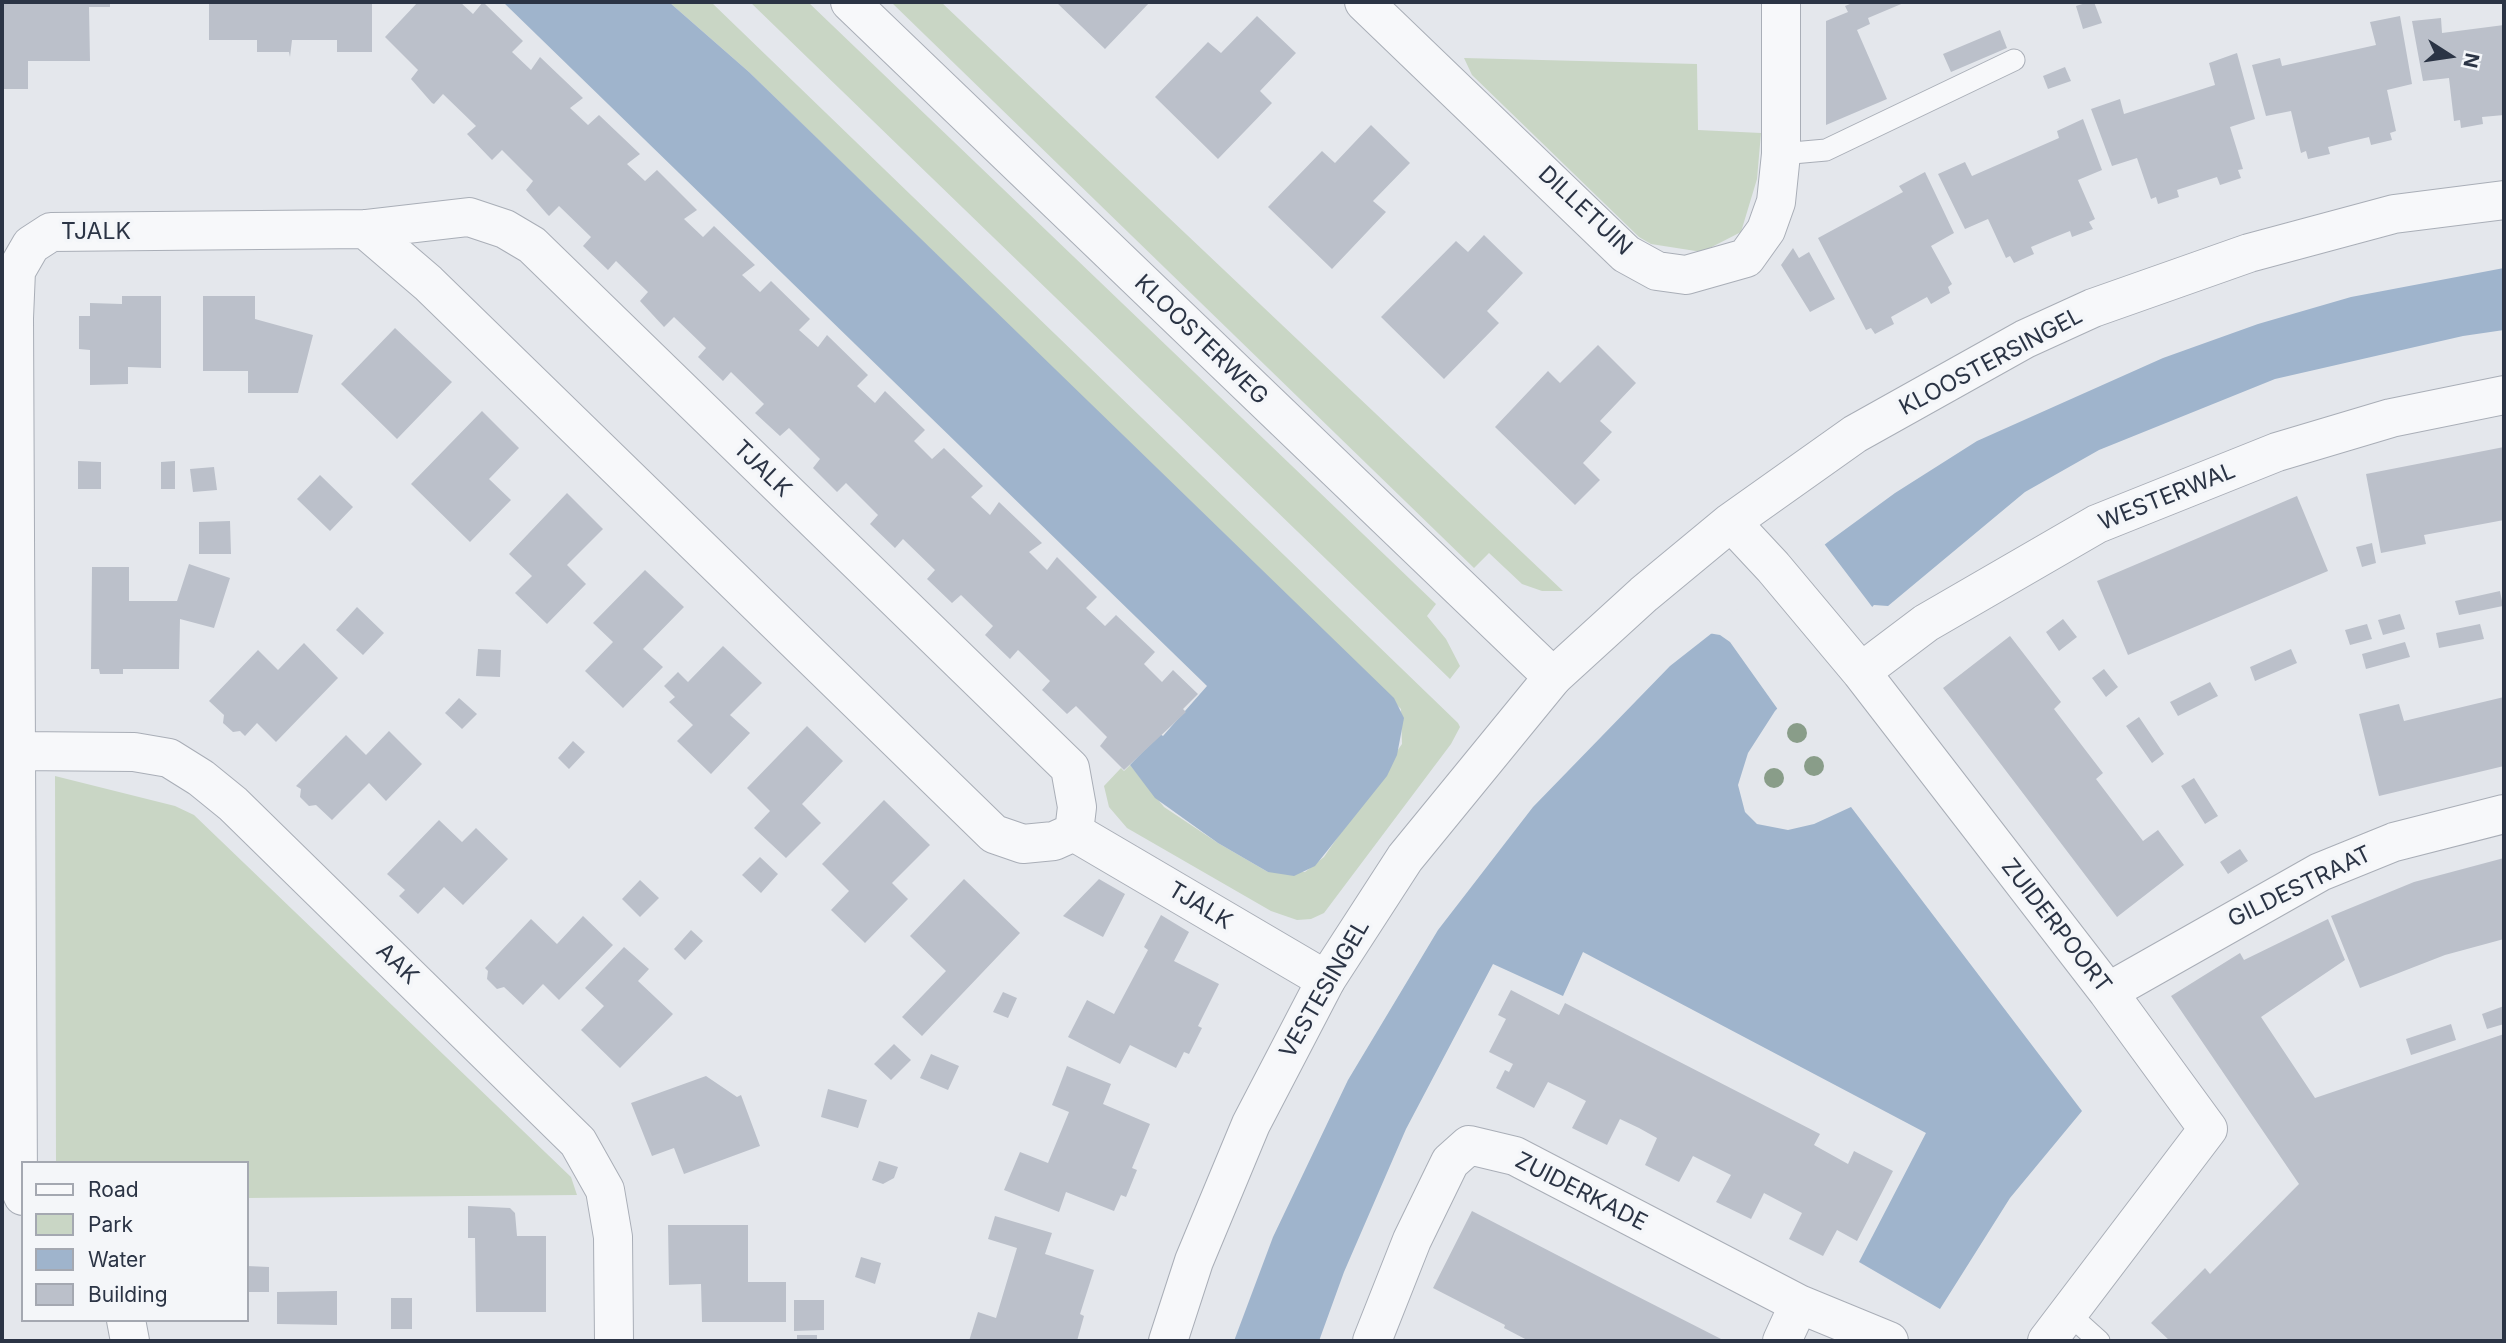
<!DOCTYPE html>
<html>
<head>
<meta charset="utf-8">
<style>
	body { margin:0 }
	#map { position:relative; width:2506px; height:1343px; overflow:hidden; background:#e4e7ec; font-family:Inter,sans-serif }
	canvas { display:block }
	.frame { position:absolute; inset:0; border:4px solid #2b3445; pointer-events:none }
	.legend { position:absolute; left:21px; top:1161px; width:228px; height:161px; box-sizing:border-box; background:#f4f6f9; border:2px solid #a4a8b1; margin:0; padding:9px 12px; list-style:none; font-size:21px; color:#2b3445 }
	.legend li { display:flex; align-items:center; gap:14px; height:35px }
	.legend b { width:35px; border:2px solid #a4a8b1 }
	.north { position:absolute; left:2415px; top:21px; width:70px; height:70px; -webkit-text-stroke:5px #f4f6f9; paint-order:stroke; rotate:102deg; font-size:19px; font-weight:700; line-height:28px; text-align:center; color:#2b3445 }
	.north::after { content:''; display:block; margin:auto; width:24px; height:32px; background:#2b3445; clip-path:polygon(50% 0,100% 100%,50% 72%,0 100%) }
</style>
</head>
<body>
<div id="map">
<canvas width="2506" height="1343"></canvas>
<div class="frame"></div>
<ul class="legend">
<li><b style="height:9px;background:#f7f8fa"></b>Road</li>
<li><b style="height:19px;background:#c9d6c5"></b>Park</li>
<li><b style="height:19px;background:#9fb4cc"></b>Water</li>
<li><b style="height:19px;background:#bbc0ca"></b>Building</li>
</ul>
<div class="north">N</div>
</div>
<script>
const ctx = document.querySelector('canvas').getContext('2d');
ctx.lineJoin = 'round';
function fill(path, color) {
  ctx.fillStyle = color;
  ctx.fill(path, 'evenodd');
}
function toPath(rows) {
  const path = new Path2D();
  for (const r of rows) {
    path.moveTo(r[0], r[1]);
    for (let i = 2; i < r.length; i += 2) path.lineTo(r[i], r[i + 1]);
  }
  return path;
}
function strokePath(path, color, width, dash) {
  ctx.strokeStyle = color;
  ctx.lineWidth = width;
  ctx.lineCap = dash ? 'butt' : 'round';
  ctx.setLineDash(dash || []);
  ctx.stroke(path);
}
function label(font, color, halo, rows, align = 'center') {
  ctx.font = font + ' Inter,sans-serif';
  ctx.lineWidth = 7;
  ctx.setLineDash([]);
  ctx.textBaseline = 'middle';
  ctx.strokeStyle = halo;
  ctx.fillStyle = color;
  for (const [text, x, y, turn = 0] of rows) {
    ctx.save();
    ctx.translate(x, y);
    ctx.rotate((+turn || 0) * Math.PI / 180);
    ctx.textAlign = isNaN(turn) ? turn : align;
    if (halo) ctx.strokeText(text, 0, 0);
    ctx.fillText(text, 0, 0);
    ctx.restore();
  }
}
const green = toPath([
	[669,2,711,2,1458,723,1460,727,1451,744,1324,913,1311,919,1297,920,1271,911,1127,828,1109,807,1104,786,1121,768,1124,771,1130,765,1164,807,1218,843,1268,872,1305,872,1324,857,1402,744,1401,709,749,72],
	[750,2,808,2,1436,604,1427,616,1446,639,1460,666,1450,679],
	[891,2,941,2,1563,591,1542,591,1522,584,1489,553,1474,568],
	[1464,58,1697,64,1698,130,1761,133,1757,179,1741,232,1702,252,1651,244,1639,237,1472,75],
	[55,776,175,806,194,815,571,1177,577,1195,247,1198,247,1163,56,1163]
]);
const water = toPath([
	[503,2,669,2,749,72,1394,698,1404,718,1397,755,1387,776,1315,866,1294,876,1268,872,1218,843,1155,798,1130,765,1160,734,1163,736,1207,686],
	[2504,268,2504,330,2463,336,2275,379,2099,450,2025,492,1888,606,1874,605,1775,711,1748,753,1738,785,1745,812,1757,824,1788,830,1814,824,1851,807,2082,1111,2010,1198,1940,1309,1859,1262,1926,1133,1583,952,1563,996,1493,964,1406,1129,1344,1272,1319,1341,1234,1341,1273,1237,1348,1080,1438,930,1533,807,1670,666,1828,542,1895,493,1977,441,2163,358,2258,324,2351,297]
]);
const pier = toPath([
	[1822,541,1873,608,1779,711,1730,642,1720,635,1708,633]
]);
const building = toPath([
	[2,2,110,2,110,7,89,7,90,61,28,61,28,89,2,89],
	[209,2,372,2,372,52,337,52,337,40,292,40,290,57,289,52,257,52,257,40,209,40],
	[418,2,460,2,473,14,483,2,523,41,512,52,531,70,540,57,583,98,570,108,588,125,599,115,640,154,627,164,645,181,657,170,697,210,684,219,703,237,714,226,755,265,742,275,760,292,771,281,810,319,799,330,818,347,827,335,868,375,857,386,875,403,885,391,925,430,914,441,932,459,944,448,983,486,971,497,990,515,999,502,1042,543,1029,552,1047,570,1057,557,1097,597,1086,608,1105,626,1116,615,1155,652,1144,664,1162,682,1173,670,1198,694,1183,709,1186,712,1124,770,1100,746,1107,737,1076,706,1067,714,1042,690,1050,681,1018,650,1010,659,985,635,993,626,961,595,952,603,927,579,935,570,903,539,895,548,870,524,878,515,846,483,837,492,813,468,820,459,789,428,780,436,755,413,764,404,731,372,723,381,698,357,706,348,674,317,664,327,640,301,648,292,616,261,608,270,583,246,591,237,559,206,549,216,547,214,526,190,533,181,502,150,492,160,490,158,467,134,476,126,443,94,434,104,432,103,411,79,418,70,385,37],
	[1056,2,1150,2,1105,49],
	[1855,2,1906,2,1868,18,1870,24,1857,30,1887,99,1826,125,1826,21,1848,12,1845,6],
	[2089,2,2094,2,2102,23,2083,29,2076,6],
	[1257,16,1296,53,1260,91,1272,103,1218,159,1155,97,1208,42,1221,53],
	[2400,16,2412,84,2387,90,2396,131,2390,133,2392,140,2371,145,2369,137,2348,142,2328,147,2330,154,2308,159,2306,151,2301,153,2291,111,2266,116,2252,65,2280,58,2282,66,2376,45,2370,22],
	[2441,18,2442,33,2504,25,2504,115,2482,117,2483,124,2461,128,2460,120,2454,121,2449,78,2423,81,2412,21],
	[2000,30,2007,48,1951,72,1943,54],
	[2237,53,2255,119,2230,127,2243,169,2238,170,2241,178,2220,185,2217,177,2177,190,2179,197,2158,204,2156,197,2151,199,2137,158,2112,166,2091,109,2120,99,2124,114,2215,85,2209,63],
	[2065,67,2071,81,2048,89,2043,76],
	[2083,119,2102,170,2078,180,2095,219,2089,222,2093,229,2072,237,2070,231,2050,239,2031,247,2034,254,2014,263,2010,256,2006,258,1988,219,1965,229,1938,174,1965,162,1972,176,2059,138,2057,131],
	[1371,125,1410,163,1373,201,1386,212,1332,269,1268,207,1322,151,1335,163],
	[1925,172,1954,233,1931,246,1952,284,1948,287,1950,293,1931,304,1927,297,1891,317,1894,324,1875,334,1871,328,1866,330,1818,238,1903,192,1899,186],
	[1484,235,1523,273,1487,311,1499,323,1444,379,1381,317,1456,241,1468,252],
	[1793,248,1799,258,1809,252,1835,299,1810,312,1781,265],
	[122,296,161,296,161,368,128,367,128,384,90,385,90,350,79,349,79,316,90,316,90,303,122,304],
	[203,296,255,296,255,319,313,335,298,393,248,393,248,371,203,371],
	[395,328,452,382,397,439,341,384],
	[1598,345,1636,383,1600,421,1612,432,1583,463,1600,480,1575,505,1495,427,1548,371,1560,383],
	[482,411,519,448,489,479,511,500,470,542,411,484],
	[2504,447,2504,520,2424,535,2426,544,2381,553,2366,474],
	[78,461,101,462,101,489,78,489],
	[175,461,175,489,161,489,161,462],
	[214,467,217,490,193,492,190,469],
	[320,475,353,507,330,531,297,499],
	[567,493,603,529,567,565,586,584,547,624,515,593,532,576,509,554],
	[2297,496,2328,571,2128,655,2097,581],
	[230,521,231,554,199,554,199,522],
	[2372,543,2376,563,2362,567,2356,547],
	[189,564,230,578,214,628,180,619,179,669,123,669,123,674,100,674,99,669,91,669,92,567,129,567,129,601,177,601],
	[645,570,684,607,643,649,663,667,623,708,585,671,613,642,593,623],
	[2500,591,2503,606,2459,615,2455,601],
	[357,607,384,633,363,655,336,630],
	[2400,614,2405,629,2383,635,2378,620],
	[2063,619,2077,637,2059,651,2046,632],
	[2367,624,2372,639,2350,645,2345,630],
	[2480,624,2484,639,2439,648,2436,633],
	[2010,636,2061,702,2054,709,2103,773,2096,779,2143,841,2158,830,2184,865,2117,917,1943,688],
	[2405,642,2410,657,2366,669,2362,654],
	[304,643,338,678,276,742,257,723,245,736,240,731,233,732,223,723,224,715,209,701,258,650,278,670],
	[723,646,762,683,730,715,750,733,711,774,677,741,693,725,669,702,675,697,664,686,678,672,688,682],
	[478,649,501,650,500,677,476,676],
	[2291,649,2297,663,2255,681,2250,667],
	[2104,669,2118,687,2106,697,2092,678],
	[2210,682,2218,696,2178,716,2170,702],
	[2504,697,2504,766,2379,796,2359,714,2399,704,2404,721],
	[459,698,477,714,462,729,445,713],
	[2139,717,2164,754,2152,763,2126,726],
	[807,726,843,761,802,804,821,823,786,858,754,828,770,811,747,788],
	[389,731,422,764,386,801,369,783,332,820,316,805,309,806,300,797,301,789,296,786,346,735,366,755],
	[573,741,585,752,569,769,558,758],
	[2194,778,2218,816,2205,824,2181,786],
	[884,800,930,845,892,883,908,899,865,943,831,910,849,891,822,864],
	[439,820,462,842,476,828,508,859,463,905,444,887,418,914,399,896,405,890,387,874],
	[2240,849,2248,861,2228,874,2220,862],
	[760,857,778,874,761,893,742,875],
	[2504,858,2504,939,2445,955,2360,988,2331,916,2414,882],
	[964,879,1020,933,922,1036,902,1017,946,971,910,936],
	[1099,879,1125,894,1103,937,1063,916],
	[640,880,659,898,640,917,622,899],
	[1161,915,1189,932,1174,961,1219,984,1198,1026,1202,1028,1189,1054,1184,1052,1176,1068,1130,1045,1120,1064,1068,1037,1087,1000,1114,1014,1148,950,1144,947],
	[583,916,613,945,559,1000,543,984,523,1005,504,987,497,989,487,979,488,971,485,968,531,919,557,944],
	[2328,919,2345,960,2261,1017,2315,1098,2504,1034,2504,1341,2170,1341,2151,1323,2205,1268,2210,1274,2299,1184,2171,996,2240,953,2244,960],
	[691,930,703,941,685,960,674,949],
	[624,947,649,969,638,981,673,1014,620,1068,581,1030,604,1006,585,988],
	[1511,990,1559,1015,1565,1003,1820,1134,1814,1145,1848,1164,1854,1151,1893,1171,1857,1241,1837,1230,1823,1256,1789,1239,1802,1213,1764,1193,1751,1219,1716,1202,1731,1175,1693,1156,1679,1182,1645,1165,1657,1138,1639,1128,1620,1119,1607,1145,1572,1128,1586,1101,1567,1091,1548,1082,1534,1108,1496,1088,1505,1070,1509,1072,1513,1064,1489,1052,1506,1019,1498,1015],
	[1003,992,1017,998,1008,1018,993,1012],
	[2504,1006,2504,1024,2487,1029,2482,1014],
	[2451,1024,2456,1040,2411,1055,2406,1039],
	[894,1044,911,1060,891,1080,874,1064],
	[931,1054,959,1066,948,1090,920,1078],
	[1067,1066,1111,1084,1103,1104,1150,1124,1132,1168,1137,1170,1126,1197,1121,1195,1114,1211,1066,1192,1059,1212,1004,1190,1020,1152,1048,1163,1069,1112,1052,1105],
	[706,1076,737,1097,741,1095,760,1146,684,1174,674,1148,652,1156,631,1103],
	[828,1089,867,1100,858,1128,821,1117],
	[879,1161,898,1167,894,1178,883,1184,872,1180],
	[468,1206,510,1208,515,1213,517,1236,546,1236,546,1312,476,1312,475,1238,468,1238],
	[1472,1211,1617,1286,1725,1341,1529,1341,1504,1328,1505,1325,1433,1288],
	[995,1216,1052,1233,1045,1254,1094,1270,1080,1314,1084,1316,1077,1341,969,1341,978,1312,996,1318,1017,1248,988,1239],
	[668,1225,748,1225,748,1282,786,1282,786,1322,702,1322,701,1284,669,1285],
	[861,1257,881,1263,875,1284,855,1277],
	[247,1266,269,1267,269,1292,249,1292,247,1299],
	[337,1291,337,1325,277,1324,277,1292],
	[391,1298,412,1298,412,1329,391,1329],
	[794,1300,824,1300,824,1330,794,1331],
	[797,1335,817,1335,817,1341,797,1341]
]);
const service = toPath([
	[1781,154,1826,150,2014,60],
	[2069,1314,2099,1341]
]);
const minor = toPath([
	[1364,2,1626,254,1657,271,1686,275,1746,258,1766,230,1776,202,1781,154,1781,2],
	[365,229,428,283,994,834,1023,844,1054,841,1074,832],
	[1731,522,1773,567,1861,672,2108,992,2208,1129,2047,1341],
	[1861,672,1926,623,2097,524,2277,452,2391,418,2504,395],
	[1553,677,1644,594,1731,522,1855,434,2025,339,2093,308,2249,253,2394,214,2504,200],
	[17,751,134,752,169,758,201,778,233,804,578,1142,605,1190,613,1237,614,1341],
	[1074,832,1326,980],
	[2108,992,2320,872,2394,842,2504,814],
	[23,1196,18,1184,14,318,16,271,31,245,51,232,365,229,469,217,505,229,532,245,1070,768,1077,807,1074,832],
	[126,1320,130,1341],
	[1372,1341,1412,1240,1450,1162,1469,1145,1515,1156,1799,1304,1889,1341],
	[1782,1341,1799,1304]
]);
const tertiary = toPath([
	[850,2,1553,677,1405,858,1326,980,1251,1124,1194,1261,1168,1341]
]);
const trees = [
	[1797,733],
	[1814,766],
	[1774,778]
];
const streetNames = [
	["DILLETUIN",1585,211,43],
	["TJALK",96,232],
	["KLOOSTERWEG",1201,340,44],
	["KLOOSTERSINGEL",1991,362,-28],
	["TJALK",762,469,44],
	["WESTERWAL",2167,497,-22],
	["GILDESTRAAT",2300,887,-26],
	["TJALK",1200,906,31],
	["ZUIDERPOORT",2056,926,52],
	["AAK",397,964,44],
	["VESTESINGEL",1325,989,-60],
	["ZUIDERKADE",1581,1192,27]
];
fill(green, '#c9d6c5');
fill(water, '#9fb4cc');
fill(pier, '#e4e7ec');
fill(building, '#bbc0ca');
strokePath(service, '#a9aeb7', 23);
strokePath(minor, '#a9aeb7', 40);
strokePath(tertiary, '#a9aeb7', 40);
strokePath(service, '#f7f8fa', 21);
strokePath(minor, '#f7f8fa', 38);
strokePath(tertiary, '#f7f8fa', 38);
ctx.fillStyle = '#899d89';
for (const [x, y] of trees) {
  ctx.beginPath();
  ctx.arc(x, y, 10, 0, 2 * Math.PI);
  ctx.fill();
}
label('23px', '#2b3445', '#f4f6f9', streetNames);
</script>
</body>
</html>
